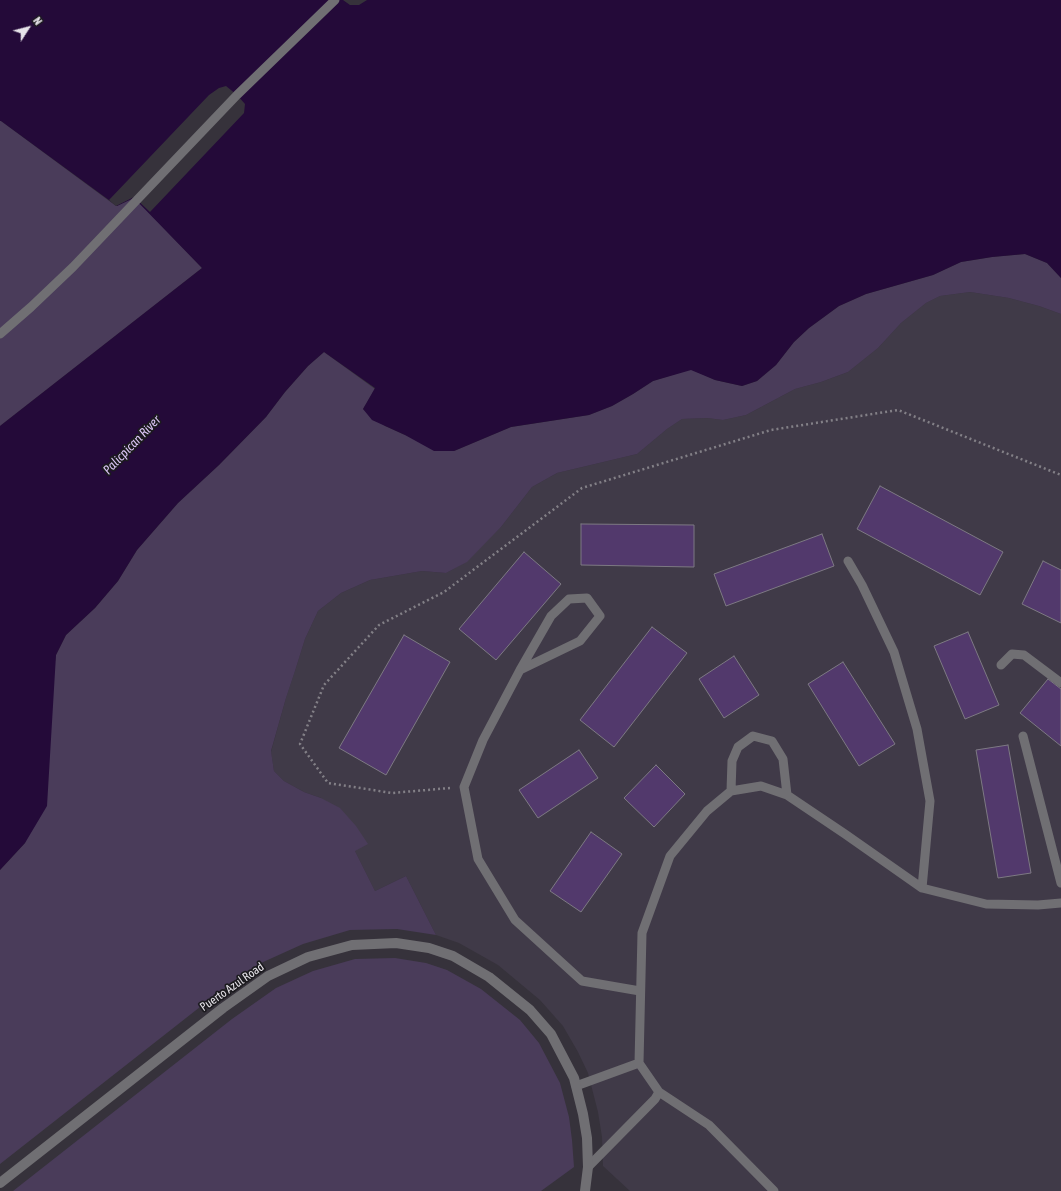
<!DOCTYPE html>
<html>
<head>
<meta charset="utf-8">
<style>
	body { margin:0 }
	#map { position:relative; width:1061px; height:1191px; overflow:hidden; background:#36323b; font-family:"Asap Condensed",sans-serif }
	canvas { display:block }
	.north { position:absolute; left:8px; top:8px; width:40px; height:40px; -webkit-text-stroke:3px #1c1b1f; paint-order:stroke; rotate:54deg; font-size:11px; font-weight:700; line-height:16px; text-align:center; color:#e7e4ea }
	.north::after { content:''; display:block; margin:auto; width:14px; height:18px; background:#e7e4ea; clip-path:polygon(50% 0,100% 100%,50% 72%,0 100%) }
</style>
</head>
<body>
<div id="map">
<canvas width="1061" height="1191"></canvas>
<div class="north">N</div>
</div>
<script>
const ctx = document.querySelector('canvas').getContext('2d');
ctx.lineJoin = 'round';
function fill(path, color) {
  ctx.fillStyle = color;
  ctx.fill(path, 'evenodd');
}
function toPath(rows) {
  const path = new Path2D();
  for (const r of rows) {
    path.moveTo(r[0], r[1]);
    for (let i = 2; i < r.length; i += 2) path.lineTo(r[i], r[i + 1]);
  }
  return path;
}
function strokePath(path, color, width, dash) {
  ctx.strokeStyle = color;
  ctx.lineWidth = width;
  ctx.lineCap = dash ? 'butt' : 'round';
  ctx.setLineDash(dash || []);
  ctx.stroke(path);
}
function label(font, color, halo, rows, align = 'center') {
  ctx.font = font + ' "Asap Condensed",sans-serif';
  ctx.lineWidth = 3.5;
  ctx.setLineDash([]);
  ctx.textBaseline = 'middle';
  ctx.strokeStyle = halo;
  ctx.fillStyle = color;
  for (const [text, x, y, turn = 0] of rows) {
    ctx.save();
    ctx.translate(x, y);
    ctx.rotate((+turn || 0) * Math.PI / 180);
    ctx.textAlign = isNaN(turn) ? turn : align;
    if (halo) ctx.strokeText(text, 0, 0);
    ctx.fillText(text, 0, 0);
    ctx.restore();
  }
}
const built = toPath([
	[970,292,1009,298,1039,306,1061,314,1061,1191,630,1191,603,1166,602,1137,598,1112,588,1073,578,1052,563,1026,540,1000,498,965,459,943,436,935,406,876,375,891,355,851,321,798,304,792,284,781,274,771,271,752,286,698,295,671,305,639,318,611,341,593,370,580,422,571,446,573,466,562,501,527,532,487,557,473,637,454,667,429,682,419,707,418,723,420,746,415,795,389,821,382,848,372,878,348,901,323,926,303,940,296]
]);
const green = toPath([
	[0,121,1,121,116,206,134,197,202,268,0,426],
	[1025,254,1047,263,1061,278,1061,314,1039,306,1009,298,970,292,940,296,926,303,901,323,878,348,848,372,821,382,795,389,746,415,723,420,707,418,682,419,667,429,637,454,557,473,532,487,501,527,467,562,446,573,422,571,370,580,341,593,318,611,305,639,295,671,286,698,271,751,274,771,284,781,304,792,321,798,340,808,356,826,368,844,355,851,375,891,406,876,436,935,397,929,350,930,303,944,261,963,214,996,0,1164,0,870,25,843,56,655,66,635,95,608,118,581,137,550,178,503,219,465,266,417,285,392,308,366,324,352,375,389,363,409,385,426,405,435,454,451,511,427,589,415,612,406,633,394,653,381,691,369,715,380,742,386,757,381,776,365,794,342,809,328,839,306,866,294,933,275,961,262,992,257],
	[395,958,426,963,447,970,481,989,520,1020,539,1043,560,1083,569,1117,572,1140,574,1167,541,1191,13,1191,232,1019,276,988,313,971,355,959]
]);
const water = toPath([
	[0,0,1061,0,1061,278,1047,263,1025,254,992,257,961,262,933,275,866,294,839,306,809,328,794,342,776,365,757,381,742,386,715,380,691,370,653,381,633,394,612,406,589,415,511,427,454,451,434,451,405,435,372,420,363,409,375,388,324,352,308,366,285,392,266,417,219,465,178,503,137,550,118,581,95,608,66,635,56,655,47,806,25,843,0,870,0,426,202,268,134,198,117,206,1,121,0,121]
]);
const pier = toPath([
	[343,0,367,0,359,5,350,5],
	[226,86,237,95,245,104,244,113,150,212,134,197,116,206,109,200,209,95,219,88]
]);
const building = toPath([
	[880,486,1003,552,980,595,857,529,880,486],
	[581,524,694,525,694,567,581,565,581,524],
	[822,534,834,566,726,606,714,574,822,534],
	[524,552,561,584,496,660,459,629,524,552],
	[1043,561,1061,570,1061,623,1022,604,1043,561],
	[652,627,687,653,614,747,580,720,652,627],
	[968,632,999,705,965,719,934,646,968,632],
	[404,635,450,662,386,775,339,748,404,635],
	[734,656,759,695,724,718,699,679,734,656],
	[843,662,895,744,859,766,808,684,843,662],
	[1048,679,1061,689,1061,746,1020,713,1048,679],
	[1008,745,1031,873,998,878,976,750,1008,745],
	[579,750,598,778,538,818,519,790,579,750],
	[656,765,685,794,654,827,624,798,656,765],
	[591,832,622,854,581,912,550,891,591,832]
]);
const path = toPath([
	[450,788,392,793,328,783,300,744,324,685,379,625,444,592,582,488,771,430,898,410,1061,475]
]);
const service = toPath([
	[0,334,31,307,73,267,237,95,335,0],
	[848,561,862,585,894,652,917,729,930,801,922,888],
	[1001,665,1012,654,1024,655,1061,683],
	[520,670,551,616,569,599,587,598,600,616,580,641,520,670,483,740,464,787,478,859,515,920,582,981,640,991],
	[1023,736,1061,883],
	[731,791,732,761,738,747,753,736,772,741,783,759,787,795],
	[576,1086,639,1063],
	[588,1167,655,1099,659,1092],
	[774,1191,709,1125,659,1092,639,1063,642,933,670,856,707,811,731,791,761,786,787,795,845,834,922,888,986,904,1038,905,1061,903]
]);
const minor = toPath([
	[0,1183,223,1008,268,976,308,957,352,945,396,943,429,948,453,956,489,977,530,1010,551,1034,574,1078,583,1114,587,1138,588,1167,585,1191]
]);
const streetNames = [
	["Puerto Azul Road",232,987,-35]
];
const waterNames = [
	["Palicpican River",132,445,-46]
];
fill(built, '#403a48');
fill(green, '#4a3c5a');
fill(water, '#240a39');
fill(pier, '#36323b');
fill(building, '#52396c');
strokePath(building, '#7d7983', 1);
strokePath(path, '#838087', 2.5, [2, 3]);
strokePath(service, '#706f73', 9);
strokePath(minor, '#706f73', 10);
label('12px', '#e7e4ea', '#1c1b1f', streetNames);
label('italic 13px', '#ddc7f8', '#1c1b1f', waterNames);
</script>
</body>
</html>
